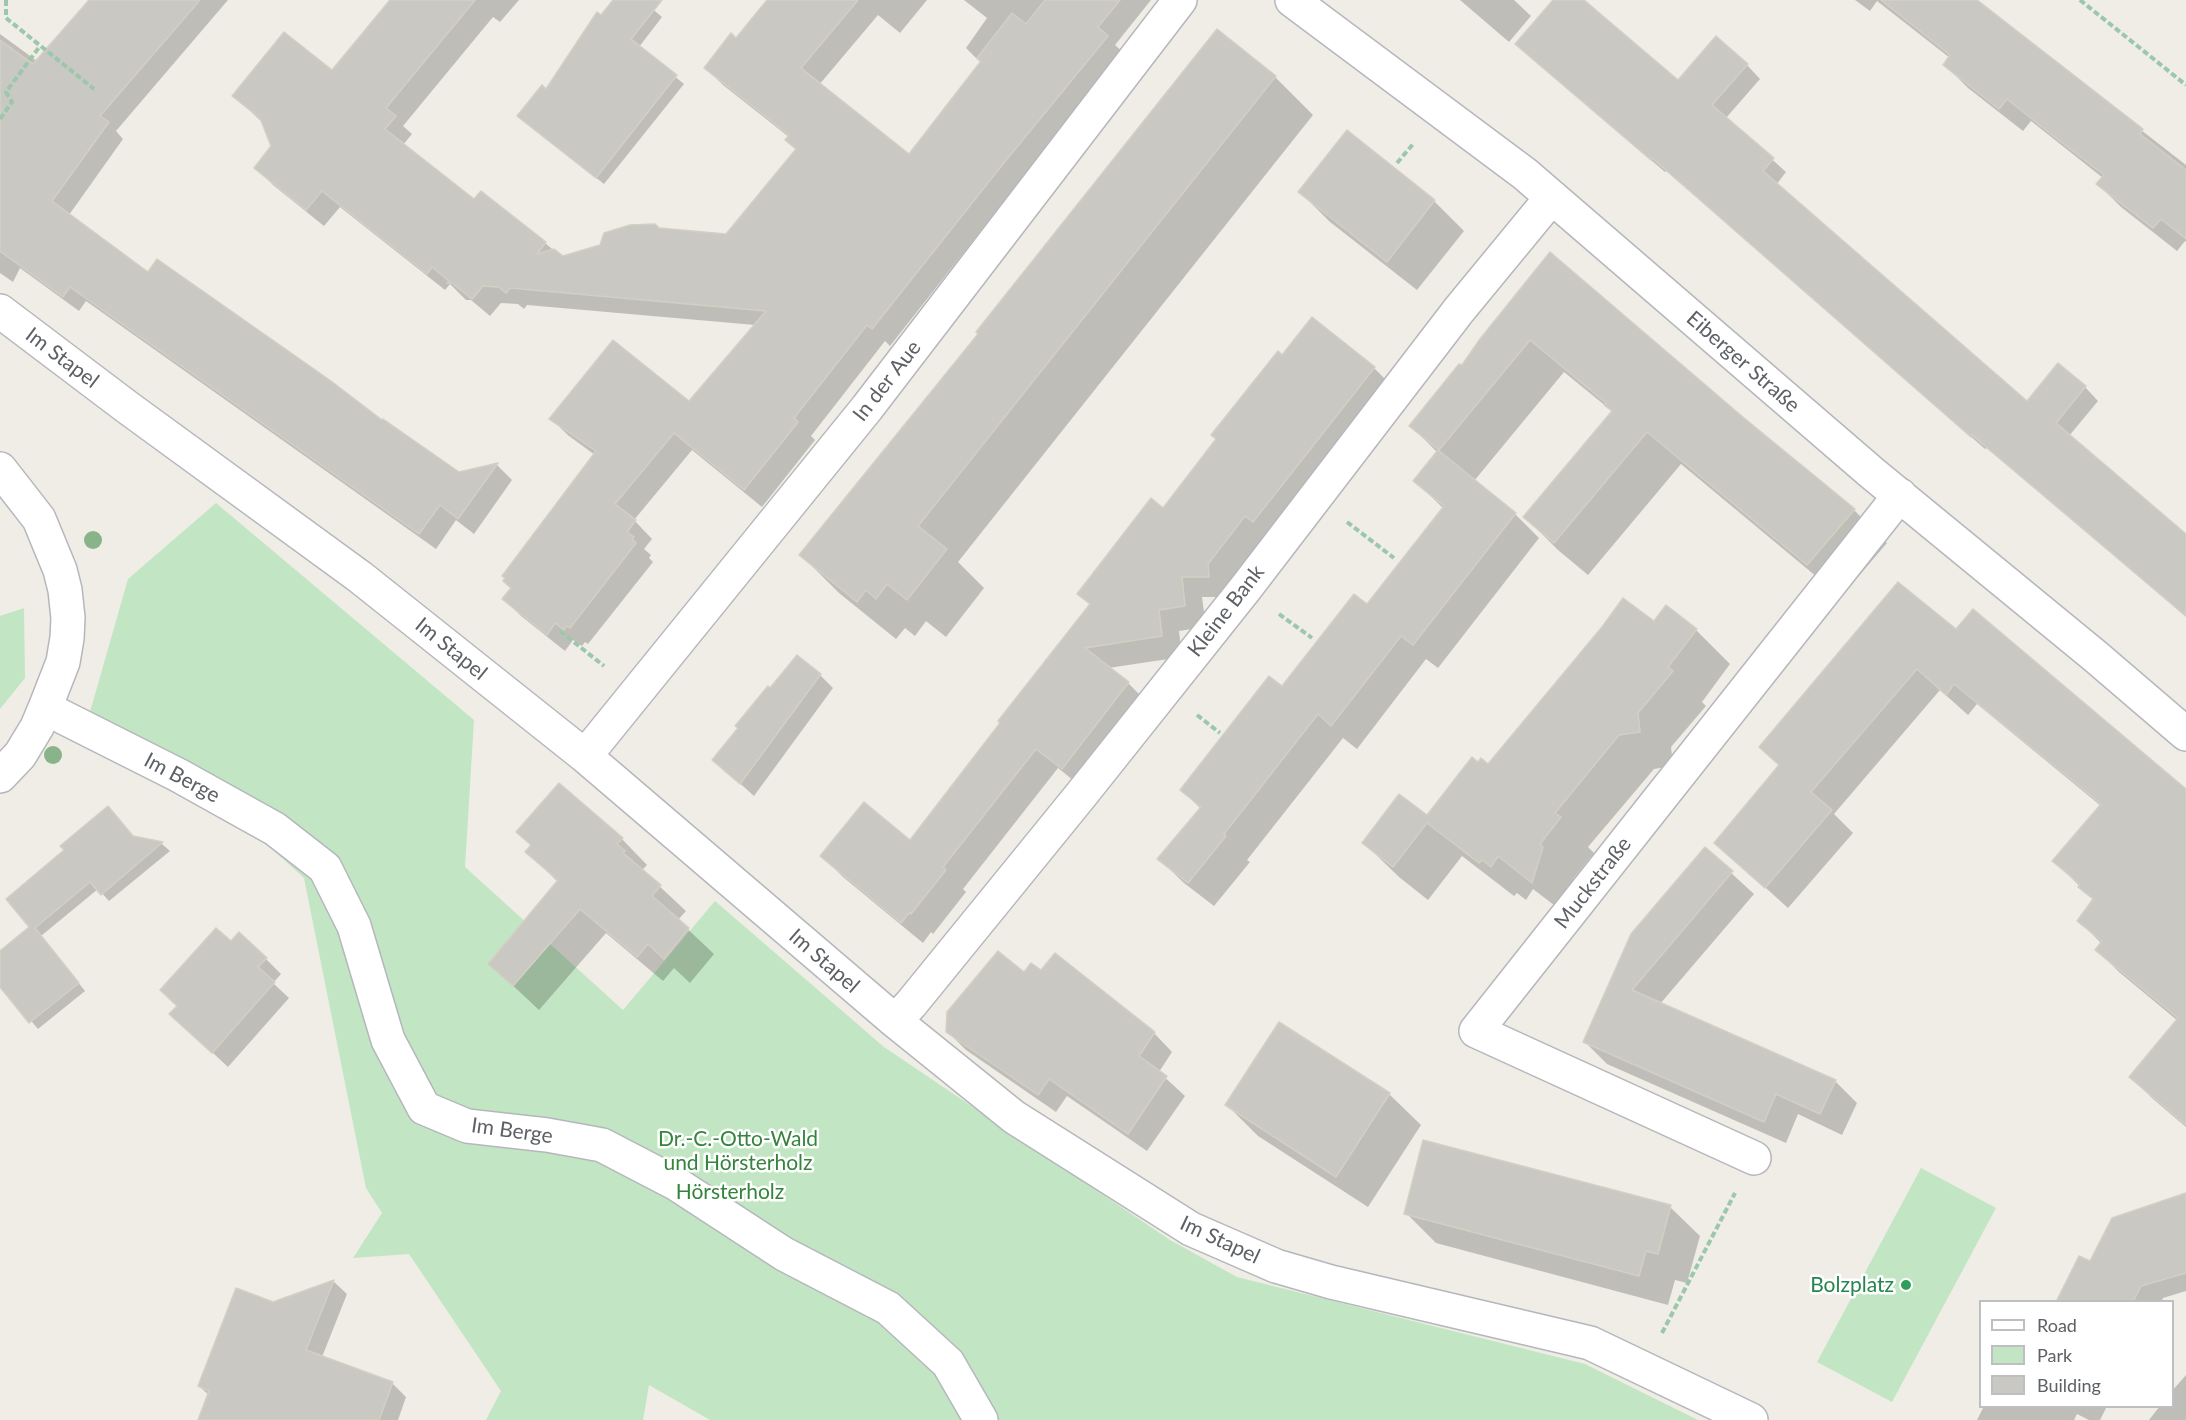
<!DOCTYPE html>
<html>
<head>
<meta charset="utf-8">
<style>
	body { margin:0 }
	#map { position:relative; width:2186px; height:1420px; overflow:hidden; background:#efede5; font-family:Lato,sans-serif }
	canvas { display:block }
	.legend { position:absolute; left:1979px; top:1300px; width:195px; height:108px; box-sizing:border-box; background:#fff; border:2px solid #bebfc1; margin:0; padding:8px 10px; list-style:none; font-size:18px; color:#5d6065 }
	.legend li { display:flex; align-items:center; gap:12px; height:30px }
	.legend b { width:30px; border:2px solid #bebfc1 }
</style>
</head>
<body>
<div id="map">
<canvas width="2186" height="1420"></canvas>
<ul class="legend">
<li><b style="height:8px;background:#fff"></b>Road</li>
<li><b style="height:16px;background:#c2e6c3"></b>Park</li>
<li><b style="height:16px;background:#cac8c2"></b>Building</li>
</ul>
</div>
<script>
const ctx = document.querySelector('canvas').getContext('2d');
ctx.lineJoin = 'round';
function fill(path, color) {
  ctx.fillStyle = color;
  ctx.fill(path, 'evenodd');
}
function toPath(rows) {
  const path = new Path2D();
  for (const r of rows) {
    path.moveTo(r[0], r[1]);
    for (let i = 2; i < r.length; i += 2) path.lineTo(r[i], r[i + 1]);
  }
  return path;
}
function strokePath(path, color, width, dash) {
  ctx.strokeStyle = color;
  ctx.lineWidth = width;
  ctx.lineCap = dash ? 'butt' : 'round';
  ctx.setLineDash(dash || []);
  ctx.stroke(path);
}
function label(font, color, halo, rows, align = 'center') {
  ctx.font = font + ' Lato,sans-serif';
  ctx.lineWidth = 5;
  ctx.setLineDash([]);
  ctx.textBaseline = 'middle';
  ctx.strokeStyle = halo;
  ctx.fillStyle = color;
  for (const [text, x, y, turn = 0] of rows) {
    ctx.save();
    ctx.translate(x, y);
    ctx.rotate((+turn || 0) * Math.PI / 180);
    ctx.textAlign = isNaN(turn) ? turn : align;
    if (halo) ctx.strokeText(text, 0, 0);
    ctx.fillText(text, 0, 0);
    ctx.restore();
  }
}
const green = toPath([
	[216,503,474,720,465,867,623,1010,715,901,884,1047,1170,1240,1237,1277,1585,1364,1698,1420,710,1420,649,1385,643,1420,486,1420,501,1391,409,1254,353,1258,382,1213,366,1188,304,878,249,828,82,740,128,579],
	[24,608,25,678,0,709,0,616],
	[1921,1168,1996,1208,1892,1402,1817,1362]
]);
const shadow = toPath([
	[90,0,228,0,116,131,123,139,69,215,149,274,382,422,458,474,497,465,512,480,474,534,456,520,436,549,86,301,79,311,20,268,13,282,0,273,0,34,37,61],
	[391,0,519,0,500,22,493,17,403,126,412,134,403,145,474,202,545,243,563,258,659,230,727,236,797,150,787,140,789,137,723,85,706,68,736,40,768,0,927,0,900,33,878,15,819,85,909,156,981,63,966,48,987,18,964,0,1151,0,1115,45,1125,54,1020,181,890,346,885,341,811,436,815,440,762,507,692,450,634,520,652,539,644,549,651,555,649,558,653,562,588,644,585,642,582,646,573,640,565,651,521,616,504,599,595,455,569,436,551,419,689,403,755,325,527,305,524,309,518,304,501,303,490,316,471,300,466,300,450,284,445,290,340,207,324,226,273,185,256,167,273,146,263,123,234,96,332,72],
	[615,0,642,0,662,17,639,47,684,84,604,184,527,123,601,17],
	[1460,0,1514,0,1531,16,1509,42],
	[1555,0,1582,0,1678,82,1747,65,1760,79,1726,118,1786,172,1776,185,2027,403,2085,387,2098,401,2069,436,2186,536,2186,617,2002,460,1986,448,1985,449,1667,170,1665,172,1531,57],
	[1855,0,1974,0,2186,165,2186,242,2185,241,2177,251,2121,207,2098,184,2103,178,2031,121,2023,131,1968,88,1945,65,1950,58,1877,1,1870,11],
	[1275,77,1313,115,958,562,984,588,946,637,926,621,915,636,905,628,896,639,839,593,801,555],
	[1347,133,1434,201,1464,231,1417,290,1330,222,1300,192],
	[1550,254,1743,419,1854,510,1887,543,1841,597,1681,464,1588,575,1558,550,1525,517,1613,412,1564,372,1474,481,1515,514,1539,538,1438,668,1426,659,1357,749,1343,738,1247,860,1250,862,1214,906,1184,883,1159,859,1201,809,1182,790,1367,606,1444,509,1415,481,1438,453,1411,426,1463,367],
	[1282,357,1374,368,1395,389,1230,597,1202,597,1206,627,1179,631,1182,657,1108,668,1128,683,1149,704,1084,789,1058,768,963,889,966,892,933,934,931,932,923,943,843,877,822,856,910,842,1091,605,1079,594,1163,510],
	[1666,607,1696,630,1730,664,1702,702,1706,706,1671,747,1673,766,1654,769,1588,847,1594,853,1573,879,1576,883,1567,915,1533,889,1526,900,1517,893,1514,896,1462,856,1428,900,1399,877,1364,843,1428,817,1479,764,1488,766,1654,623],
	[1956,631,2186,790,2186,1127,2153,1099,2131,1077,2178,1021,2119,972,2097,950,2102,944,2079,921,2094,900,2054,861,2101,806,1977,704,1968,715,1940,690,1834,814,1853,833,1788,908,1716,843],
	[820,675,833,688,754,796,714,760,771,690],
	[559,785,622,839,647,865,642,870,686,911,678,920,714,954,690,983,674,968,663,981,606,933,539,1010,490,964,558,882,527,852,532,846,518,832],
	[134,838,162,844,170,851,109,901,98,889,41,936,85,991,38,1029,0,984,0,953],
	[1705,849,1754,894,1660,1004,1835,1081,1857,1103,1842,1135,1798,1114,1786,1143,1607,1064,1585,1042],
	[231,944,266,959,281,974,273,983,289,998,228,1067,171,1014],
	[1055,955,1154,1033,1172,1052,1159,1072,1185,1096,1147,1151,1067,1096,1056,1112,966,1050,948,1032,1024,974,1041,972],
	[1389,1094,1421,1125,1368,1207,1258,1136,1227,1105],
	[2186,1200,2186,1291,2163,1298,2161,1302,2057,1302,2091,1263],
	[1670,1207,1700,1236,1687,1283,1675,1280,1668,1305,1436,1243,1406,1213],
	[333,1281,347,1294,322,1357,392,1383,406,1397,398,1420,320,1420,213,1399,199,1386,273,1303],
	[2186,1375,2186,1420,2149,1420,2160,1406,2172,1406,2172,1391],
	[1984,1406,2107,1406,2100,1420,2089,1420,2077,1414,2074,1420,1977,1420]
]);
const building = toPath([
	[89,0,200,0,100,116,109,122,52,201,148,272,157,259,331,381,382,420,383,419,459,472,498,463,458,519,440,505,419,534,70,287,63,297,0,251,0,40,33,64,89,0],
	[390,0,475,0,386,108,396,116,385,129,474,199,481,191,546,242,537,254,554,249,563,256,600,245,604,233,630,225,655,224,659,228,726,234,796,149,785,140,789,135,704,68,731,33,736,38,767,0,858,0,801,68,909,154,981,61,977,58,1012,13,1026,24,1045,0,1120,0,1098,27,1108,36,1003,164,872,329,867,325,794,418,798,422,744,490,674,433,615,504,636,520,627,532,634,537,632,539,636,543,570,628,567,626,564,630,555,623,547,635,502,599,511,588,503,581,505,578,502,576,596,451,549,419,613,340,689,401,766,311,510,288,506,293,499,287,483,286,472,299,452,283,447,283,449,281,432,267,427,274,322,191,306,210,254,168,271,146,260,118,232,96,284,32,332,70,390,0],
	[613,0,662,0,631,39,677,75,596,178,517,116,542,85,546,89,597,12,601,15,613,0],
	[1553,0,1584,0,1678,80,1716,36,1748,64,1712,105,1774,158,1763,171,2027,401,2058,363,2086,386,2056,423,2186,534,2186,616,1986,447,1972,435,1971,437,1652,158,1651,160,1515,44,1553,0],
	[1881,0,1977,0,2143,129,2140,134,2186,170,2186,239,2161,219,2153,228,2096,184,2104,175,2052,135,2007,99,1999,109,1943,65,1950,55,1881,0],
	[1217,29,1276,76,918,526,947,549,907,600,887,584,876,599,866,590,857,602,799,555,978,334,976,332,1217,29],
	[1347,130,1435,200,1387,262,1298,192,1347,130],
	[1550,252,1744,418,1855,509,1807,565,1647,432,1554,543,1523,517,1612,411,1604,405,1606,403,1530,340,1439,450,1409,426,1459,364,1462,365,1480,339,1550,252],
	[1312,317,1375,367,1253,522,1245,516,1208,564,1209,577,1182,577,1185,606,1159,610,1162,636,1085,648,1129,682,1062,769,1036,749,943,867,946,870,911,914,910,912,901,923,820,856,864,802,910,840,1000,723,998,721,1090,604,1077,594,1151,498,1163,508,1216,439,1211,435,1278,351,1282,355,1312,317],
	[1438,450,1516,513,1413,645,1401,636,1331,726,1318,714,1224,834,1226,836,1188,883,1157,859,1201,807,1180,790,1269,676,1282,686,1354,594,1367,604,1444,506,1413,481,1438,450],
	[1898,582,1956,629,1973,609,2186,789,2186,1125,2129,1077,2178,1018,2095,950,2102,941,2077,921,2093,899,2078,887,2080,884,2052,861,2101,804,1954,684,1946,695,1917,669,1811,792,1832,810,1765,888,1714,843,1779,765,1759,747,1898,582],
	[1623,598,1654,621,1666,605,1697,629,1668,667,1673,671,1638,713,1640,732,1619,735,1555,813,1561,817,1540,844,1543,847,1532,883,1498,856,1491,867,1482,860,1479,863,1427,823,1393,867,1362,843,1399,794,1427,815,1472,757,1478,762,1481,758,1488,764,1602,627,1623,598],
	[797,655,821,674,740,784,712,760,738,728,735,726,768,686,770,688,797,655],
	[559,783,623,838,617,844,625,851,623,853,661,885,652,896,689,928,664,959,648,944,637,957,580,909,513,986,488,964,558,880,525,852,531,845,516,832,559,783],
	[108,806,133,836,163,842,101,895,90,882,35,928,79,983,29,1023,0,987,0,951,29,927,6,899,64,850,60,846,108,806],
	[1705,847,1733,871,1632,990,1836,1080,1820,1114,1776,1094,1764,1122,1583,1042,1631,934,1705,847],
	[216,928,231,941,239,932,267,958,258,967,275,982,212,1053,169,1014,177,1006,160,990,216,928],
	[998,951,1024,972,1031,963,1041,970,1055,953,1155,1032,1139,1056,1167,1076,1128,1134,1049,1079,1038,1095,946,1032,947,1012,998,951],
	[1279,1022,1390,1093,1336,1177,1225,1105,1279,1022],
	[1423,1140,1671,1205,1658,1254,1646,1251,1639,1276,1404,1214,1423,1140],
	[2186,1193,2186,1273,2141,1286,2133,1302,2056,1302,2079,1256,2090,1261,2112,1218,2186,1193],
	[334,1280,306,1350,393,1382,379,1420,198,1420,209,1391,198,1386,236,1288,273,1302,334,1280]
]);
const path = toPath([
	[6,0,6,18,94,89],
	[2080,0,2186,85],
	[0,119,12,102,6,92,40,46],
	[1397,163,1414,143],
	[1347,522,1394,558],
	[1279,614,1312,638],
	[560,631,604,666],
	[1197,715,1220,733],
	[1662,1333,1735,1193]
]);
const minor = toPath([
	[1292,0,1525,174,1872,473,2095,656,2186,734],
	[0,311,127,407,360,577,585,756,895,1021,1014,1117,1191,1229,1276,1266,1331,1282,1590,1343,1751,1420],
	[0,469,39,519,60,570,65,590,68,618,67,638,63,662,45,708,37,727,20,755,0,776],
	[45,708,178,775,275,829,325,868,354,926,388,1040,424,1108,467,1126,547,1135,602,1145,675,1183,784,1254,888,1308,948,1363,981,1420],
	[585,756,867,408,1180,0],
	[895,1021,911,1004,1081,795,1245,589,1459,310,1552,197],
	[1754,1158,1476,1031,1900,495]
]);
const trees = [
	[93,540],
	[53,755]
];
const markers = [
	[1906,1285,6,"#2e9e5b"]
];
const streetNames = [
	["Im Stapel",62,358,37],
	["Eiberger Straße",1743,362,41],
	["In der Aue",887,381,-52],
	["Kleine Bank",1226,611,-52],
	["Im Stapel",451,649,39],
	["Im Berge",182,778,28],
	["Muckstraße",1593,883,-52],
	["Im Stapel",824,961,41],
	["Im Berge",512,1131,8],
	["Im Stapel",1220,1240,25]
];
const parkNames = [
	["Dr.-C.-Otto-Wald",738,1139],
	["und Hörsterholz",738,1163],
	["Hörsterholz",730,1192]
];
const leisureNames = [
	["Bolzplatz",1894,1285]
];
fill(green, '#c2e6c3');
fill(shadow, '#0003');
fill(building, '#cac8c2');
strokePath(building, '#d4cfc3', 1.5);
strokePath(minor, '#b5b7bc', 36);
strokePath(path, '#9bc7aa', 4, [6, 3]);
strokePath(minor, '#fff', 33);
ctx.fillStyle = '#89b389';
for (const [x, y] of trees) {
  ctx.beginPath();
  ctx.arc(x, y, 9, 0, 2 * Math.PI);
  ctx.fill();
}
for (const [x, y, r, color] of markers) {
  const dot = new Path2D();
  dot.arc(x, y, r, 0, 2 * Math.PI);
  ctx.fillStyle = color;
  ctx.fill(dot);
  strokePath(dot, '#fff', 2);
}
label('21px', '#5d6065', '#fff', streetNames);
label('21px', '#35843d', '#fff', parkNames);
label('21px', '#27864d', '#fff', leisureNames, 'right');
</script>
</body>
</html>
